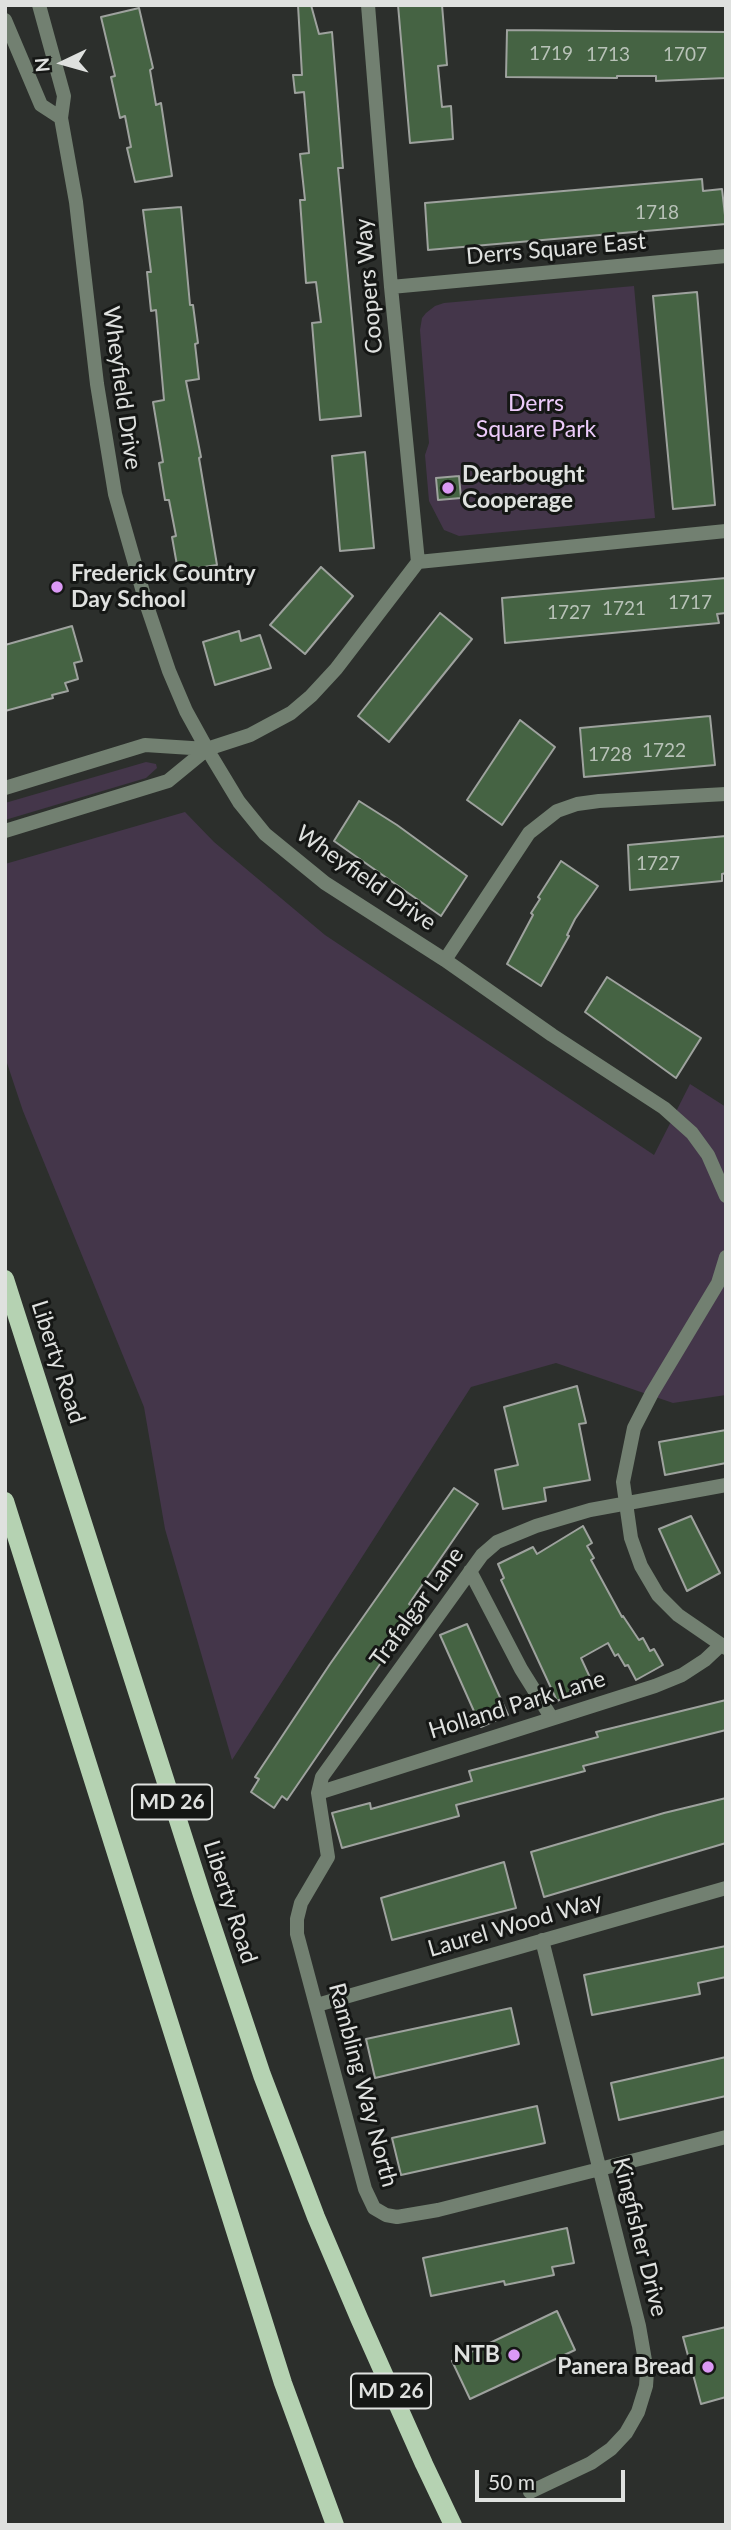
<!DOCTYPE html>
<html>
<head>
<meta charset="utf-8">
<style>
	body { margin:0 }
	#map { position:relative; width:731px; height:2530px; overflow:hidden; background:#2c2f2c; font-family:Lato,sans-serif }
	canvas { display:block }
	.frame { position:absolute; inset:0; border:7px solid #dfe1df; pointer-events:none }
	.north { position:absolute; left:28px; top:28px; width:70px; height:70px; -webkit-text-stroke:5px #151715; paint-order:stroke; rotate:265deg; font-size:19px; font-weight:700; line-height:28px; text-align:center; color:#dfe1df }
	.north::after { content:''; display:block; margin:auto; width:24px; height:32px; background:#dfe1df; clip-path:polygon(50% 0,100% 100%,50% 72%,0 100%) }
	.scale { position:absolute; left:475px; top:2470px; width:150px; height:32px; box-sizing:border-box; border:4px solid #dfe1df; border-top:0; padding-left:9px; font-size:21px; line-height:24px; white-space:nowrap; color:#dfe1df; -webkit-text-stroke:5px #151715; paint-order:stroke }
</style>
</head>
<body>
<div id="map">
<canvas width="731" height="2530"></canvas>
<div class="frame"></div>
<div class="north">N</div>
<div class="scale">50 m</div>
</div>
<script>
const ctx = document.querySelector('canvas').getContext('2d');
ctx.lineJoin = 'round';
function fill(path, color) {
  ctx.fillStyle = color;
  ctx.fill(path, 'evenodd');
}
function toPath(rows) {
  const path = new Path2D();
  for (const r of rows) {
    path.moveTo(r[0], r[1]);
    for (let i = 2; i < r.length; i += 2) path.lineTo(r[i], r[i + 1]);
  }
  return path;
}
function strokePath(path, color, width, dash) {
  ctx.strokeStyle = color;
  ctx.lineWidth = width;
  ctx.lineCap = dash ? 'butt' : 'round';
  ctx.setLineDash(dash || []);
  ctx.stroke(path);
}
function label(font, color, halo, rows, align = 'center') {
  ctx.font = font + ' Lato,sans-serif';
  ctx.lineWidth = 6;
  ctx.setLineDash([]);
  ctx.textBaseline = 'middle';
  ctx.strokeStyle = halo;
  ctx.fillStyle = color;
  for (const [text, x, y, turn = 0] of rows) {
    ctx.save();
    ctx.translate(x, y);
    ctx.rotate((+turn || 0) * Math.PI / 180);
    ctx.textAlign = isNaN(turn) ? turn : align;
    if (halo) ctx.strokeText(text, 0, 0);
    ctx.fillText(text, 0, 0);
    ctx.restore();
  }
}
const green = toPath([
	[634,286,655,518,459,536,444,530,429,501,425,455,429,443,420,330,422,318,426,313,435,306,444,303],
	[146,762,156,764,157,768,146,778,5,820,5,803],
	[185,812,214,842,325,935,654,1155,690,1084,726,1107,726,1395,673,1403,556,1363,471,1387,232,1760,165,1529,144,1407,23,1111,5,1057,5,864]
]);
const building = toPath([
	[298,5,311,5,319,34,332,32,343,168,338,168,361,416,320,420,312,323,321,322,316,282,306,283,300,200,305,200,300,154,309,153,304,92,295,93,293,75,302,75,298,5],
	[398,5,442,5,447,65,438,66,442,107,451,106,453,139,410,143,398,5],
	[139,8,153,68,150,70,156,105,161,103,172,176,135,182,127,148,131,147,125,116,120,118,111,77,115,76,101,17,139,8],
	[507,30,726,32,726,78,656,81,656,76,617,76,617,78,506,77,507,30],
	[702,179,703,191,722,189,726,224,428,250,425,203,702,179],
	[181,207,190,305,193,305,198,343,195,344,199,379,186,381,201,457,199,458,217,565,178,571,172,537,176,536,169,500,165,500,159,463,163,462,153,402,164,400,156,310,151,311,147,272,151,272,143,210,181,207],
	[697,292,715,505,673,509,653,296,697,292],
	[365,452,374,548,340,551,332,456,365,452],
	[459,476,461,498,438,500,436,478,459,476],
	[321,567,353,596,305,654,270,625,321,567],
	[726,578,726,613,717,614,719,623,505,643,502,598,726,578],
	[440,613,472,639,389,742,358,716,440,613],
	[72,626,82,661,74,663,78,679,65,683,68,691,52,695,53,698,5,711,5,645,72,626],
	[239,631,241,641,260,635,271,668,215,685,203,642,239,631],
	[710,716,715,765,584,777,580,728,710,716],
	[520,720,555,747,502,825,467,800,520,720],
	[359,801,397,825,467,876,441,916,334,841,359,801],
	[726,836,726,873,722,874,722,881,630,890,628,845,726,836],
	[561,861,598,886,575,919,567,935,569,936,541,986,507,964,533,915,531,913,540,899,538,897,561,861],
	[607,977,701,1038,676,1078,585,1012,607,977],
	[577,1386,586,1423,579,1424,590,1480,544,1488,546,1501,503,1509,495,1470,518,1465,504,1407,577,1386],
	[726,1430,726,1463,665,1475,659,1442,726,1430],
	[454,1488,478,1504,409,1604,417,1610,287,1800,282,1796,274,1808,251,1792,259,1779,255,1777,330,1664,454,1488],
	[691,1516,720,1573,687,1591,659,1529,691,1516],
	[583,1526,592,1543,587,1546,594,1558,591,1560,622,1617,623,1616,639,1640,643,1638,650,1651,654,1649,663,1665,636,1680,628,1665,625,1666,618,1654,615,1656,608,1643,581,1658,593,1684,557,1701,501,1580,504,1578,498,1564,533,1547,537,1554,583,1526],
	[467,1624,508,1715,481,1727,440,1635,467,1624],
	[726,1700,726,1730,583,1766,585,1771,456,1805,459,1816,342,1848,332,1813,370,1803,371,1809,472,1781,469,1771,598,1737,596,1732,726,1700],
	[726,1798,726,1843,544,1897,531,1852,664,1813,726,1798],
	[504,1862,516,1908,392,1940,381,1898,504,1862],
	[726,1946,726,1977,698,1983,700,1994,592,2015,584,1975,726,1946],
	[511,2008,519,2044,375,2078,366,2039,511,2008],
	[726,2057,726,2096,619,2120,611,2083,726,2057],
	[537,2106,545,2143,401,2175,392,2138,537,2106],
	[567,2228,574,2263,552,2267,554,2275,505,2285,504,2281,431,2296,423,2258,567,2228],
	[557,2311,575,2350,470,2399,452,2361,557,2311],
	[726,2327,726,2397,701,2404,683,2337,726,2327]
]);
const street = toPath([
	[39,5,64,96,61,118,76,202,97,384,115,494,147,606,169,671,186,711,207,749,239,802,265,834,325,883,445,960,552,1035,664,1108,692,1133,708,1155,726,1196],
	[368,5,391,287,418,562],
	[5,20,41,105,61,118],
	[391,287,726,256],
	[418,562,726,531],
	[5,788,145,745,207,749],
	[5,831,168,781,207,749,250,735,291,713,311,696,336,669,418,562],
	[445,960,529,833,557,811,577,804,599,801,726,794],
	[726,1257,718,1283,652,1393,634,1428,623,1482,631,1538,641,1566,658,1595,678,1615,726,1648],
	[726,1485,590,1510,536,1526,497,1542,482,1555,322,1777,318,1793,328,1857,301,1903,297,1919,297,1934,365,2189,374,2208,386,2215,397,2217,438,2210,726,2137],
	[470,1571,521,1669,551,1717],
	[318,1793,655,1686,682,1675,705,1660,721,1645],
	[317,2005,726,1888],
	[530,2492,591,2463,611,2449,626,2433,638,2412,646,2386,647,2372,639,2326,542,1940]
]);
const primary = toPath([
	[5,1279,202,1895,262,2075,316,2217,359,2318,424,2464,453,2525],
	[5,1501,283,2383,335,2525]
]);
const markers = [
	[448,488,7,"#db99f5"],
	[57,587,7,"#db99f5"],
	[514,2355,7,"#db99f5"],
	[708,2367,7,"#db99f5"]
];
const numberNames = [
	["1719",551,54],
	["1713",608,55],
	["1707",685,55],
	["1718",657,213],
	["1717",690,603],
	["1721",624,609],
	["1727",569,613],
	["1722",664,751],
	["1728",610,755],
	["1727",658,864]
];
const shields = [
	[172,1802,80],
	[391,2391,80]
];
const shieldNames = [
	["MD 26",172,1802],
	["MD 26",391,2391]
];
const streetNames = [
	["Derrs Square East",556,249,-5],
	["Coopers Way",369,286,-95],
	["Wheyfield Drive",122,388,82],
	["Wheyfield Drive",366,878,35],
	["Liberty Road",58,1362,72],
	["Trafalgar Lane",417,1607,-54],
	["Holland Park Lane",517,1705,-17],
	["Liberty Road",230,1902,72],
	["Laurel Wood Way",515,1925,-16],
	["Rambling Way North",363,2085,75],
	["Kingfisher Drive",640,2237,76]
];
const parkNames = [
	["Derrs",536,404],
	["Square Park",536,430]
];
const poiNames = [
	["Dearbought",462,475],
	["Cooperage",462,501],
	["Frederick Country",71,574],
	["Day School",71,600],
	["NTB",500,2355,"right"],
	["Panera Bread",694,2367,"right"]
];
fill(green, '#44364a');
fill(building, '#456343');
strokePath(building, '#9ea29e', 2);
strokePath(street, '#728071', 14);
strokePath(primary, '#b5d2b2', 18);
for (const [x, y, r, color] of markers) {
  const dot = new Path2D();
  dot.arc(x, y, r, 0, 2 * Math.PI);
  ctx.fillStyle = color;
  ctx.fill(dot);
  strokePath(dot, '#151715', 2.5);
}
label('19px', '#b8c2b8', null, numberNames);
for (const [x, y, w] of shields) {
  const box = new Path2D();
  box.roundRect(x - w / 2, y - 17.5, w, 35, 5);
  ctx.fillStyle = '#151715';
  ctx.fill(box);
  strokePath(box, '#dfe1df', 2);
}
label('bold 21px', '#dfe1df', null, shieldNames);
label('23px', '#dfe1df', '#151715', streetNames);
label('23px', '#edcbfb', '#151715', parkNames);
label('bold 23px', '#dfe1df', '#151715', poiNames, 'left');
</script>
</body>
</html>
